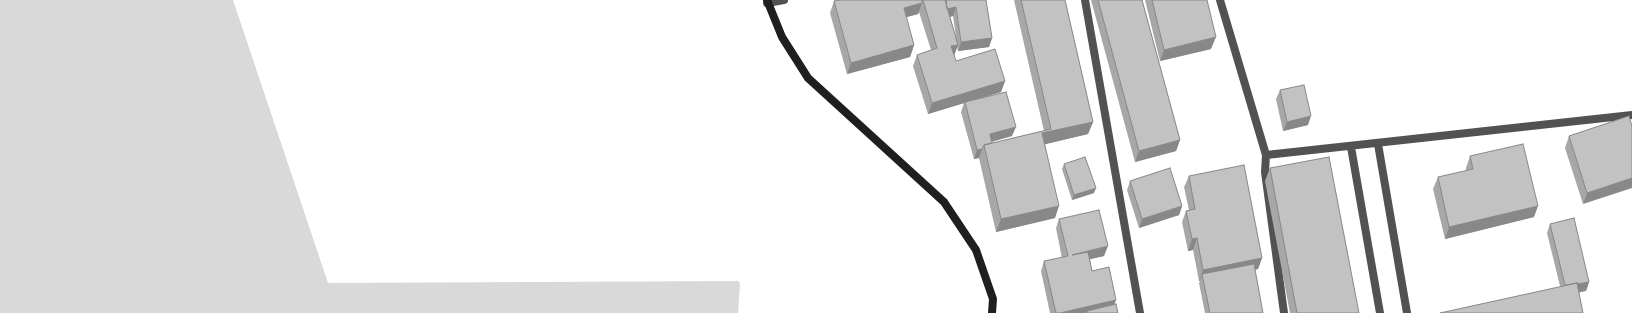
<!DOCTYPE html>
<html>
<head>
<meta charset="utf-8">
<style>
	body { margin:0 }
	canvas { display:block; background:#fff }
</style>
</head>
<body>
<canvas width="1632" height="313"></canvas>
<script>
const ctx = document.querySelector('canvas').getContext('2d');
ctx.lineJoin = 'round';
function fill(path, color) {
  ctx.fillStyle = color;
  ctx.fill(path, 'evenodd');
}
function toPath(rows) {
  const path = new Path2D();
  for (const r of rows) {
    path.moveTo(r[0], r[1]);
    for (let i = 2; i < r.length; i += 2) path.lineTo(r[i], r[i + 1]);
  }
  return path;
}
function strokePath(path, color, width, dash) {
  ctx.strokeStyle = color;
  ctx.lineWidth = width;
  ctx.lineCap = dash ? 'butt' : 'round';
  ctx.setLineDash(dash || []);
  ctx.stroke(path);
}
const green = toPath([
	[0,0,233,0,328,283,738,281,740,283,738,313,0,313]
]);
const minor = toPath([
	[1085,0,1140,313],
	[1220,0,1266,155,1632,115],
	[767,3,784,0],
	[1378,144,1407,313],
	[1351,147,1380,313],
	[1266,155,1265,172,1284,313]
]);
const secondary = toPath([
	[767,0,782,37,808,78,944,202,976,250,993,299,992,313]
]);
const wall = toPath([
	[839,0,986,0,992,38,989,47,958,51,957,47,954,55,956,61,1005,81,1001,92,977,99,1012,136,992,142,992,143,1044,131,1014,0,1065,0,1093,122,1088,134,1045,144,1055,218,996,232,979,158,974,159,961,112,964,103,928,114,913,66,917,55,931,50,919,12,918,14,906,17,914,45,910,57,847,74,830,13,834,1],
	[953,16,956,37,950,17],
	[1091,0,1142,0,1180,140,1176,151,1135,162],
	[1145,0,1207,0,1211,49,1160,61],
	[1280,90,1308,125,1283,131,1276,99],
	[1629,116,1583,204,1565,148,1569,136],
	[1470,156,1534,217,1445,239,1433,189,1438,177,1466,171,1466,168],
	[1064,164,1094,193,1072,200,1062,169],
	[1270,168,1359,313,1290,313,1265,181],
	[1189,176,1262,258,1258,269,1255,270,1263,313,1205,313,1199,283,1200,281,1199,281,1193,250,1188,251,1182,222,1186,211,1189,210,1184,187],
	[1130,181,1182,206,1179,215,1139,228,1127,190],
	[1059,219,1104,256,1090,259,1092,271,1115,305,1118,313,1050,313,1041,271,1044,261,1062,258,1056,228],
	[1550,224,1589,282,1586,291,1560,286,1547,233]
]);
const shadedWall = toPath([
	[922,3,918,14,900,19,904,8],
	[956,7,953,16,944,18,947,9],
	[1216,37,1211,49,1160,61,1164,50],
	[992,38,989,47,958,51,961,42],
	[914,45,910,57,847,74,851,63],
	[958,45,954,56,951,46],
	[1005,81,1001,92,928,114,932,103],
	[1311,116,1308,125,1283,131,1287,122],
	[1093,122,1088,134,1038,146,1042,133],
	[1016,127,1012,136,986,143,990,134],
	[1180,140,1176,151,1135,162,1139,151],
	[982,149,979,158,974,159,977,150],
	[1632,178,1632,188,1583,204,1587,193],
	[1096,188,1094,193,1072,200,1074,195],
	[1059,206,1055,218,996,232,1001,219],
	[1182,206,1179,215,1139,228,1142,219],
	[1538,206,1534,217,1445,239,1449,227],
	[1197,238,1193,250,1188,251,1192,239],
	[1108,246,1104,256,1069,264,1072,255],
	[1262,258,1258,269,1203,280,1202,274,1200,281,1199,281,1203,270],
	[1589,282,1586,291,1562,296,1566,287],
	[1116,300,1113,309,1087,311,1086,313,1060,313]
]);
const building = toPath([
	[839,0,922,0,922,3,904,8,914,45,851,63,834,1,839,0],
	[923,0,945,0,958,45,951,46,956,61,995,49,1005,81,932,103,917,55,937,48,923,0],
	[946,0,986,0,992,38,961,42,956,7,947,9,946,0],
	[1021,0,1065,0,1093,122,1042,133,1059,206,1001,219,984,145,1051,129,1021,0],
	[1098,0,1142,0,1180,140,1139,151,1098,0],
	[1152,0,1207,0,1216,37,1164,50,1152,0],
	[1304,85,1311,116,1287,122,1280,90,1304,85],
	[1006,92,1016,127,990,134,992,143,984,145,982,149,977,150,965,102,1006,92],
	[1629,116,1632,126,1632,178,1587,193,1569,136,1629,116],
	[1523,144,1538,206,1449,227,1438,177,1473,169,1470,156,1523,144],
	[1085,157,1096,188,1074,195,1064,164,1085,157],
	[1329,157,1359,313,1297,313,1270,168,1329,157],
	[1244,165,1262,258,1203,270,1197,238,1192,239,1186,211,1195,209,1189,176,1244,165],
	[1170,168,1182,206,1142,219,1130,181,1170,168],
	[1099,210,1108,246,1072,255,1088,252,1092,271,1109,267,1116,300,1060,313,1056,313,1044,261,1068,256,1059,219,1099,210],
	[1574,218,1589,282,1577,284,1577,283,1565,285,1550,224,1574,218],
	[1254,264,1263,313,1210,313,1202,274,1254,264],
	[1577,283,1583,313,1440,313,1577,283],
	[1116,304,1118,313,1088,313,1087,311,1116,304]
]);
fill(green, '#d9d9d9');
strokePath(minor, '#525252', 8);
strokePath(secondary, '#1f1f1f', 8);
fill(wall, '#a7a7a7');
fill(shadedWall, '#888');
fill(building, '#c2c2c2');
strokePath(building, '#888', 1);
</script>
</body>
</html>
